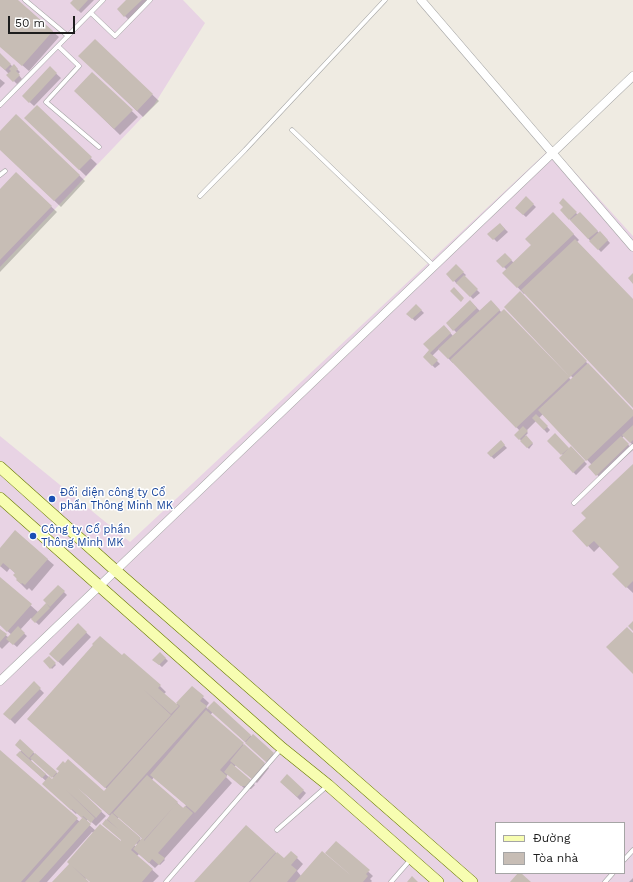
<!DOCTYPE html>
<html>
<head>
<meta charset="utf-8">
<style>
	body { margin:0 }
	#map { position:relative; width:633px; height:882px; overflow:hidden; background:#efebe2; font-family:"Work Sans",sans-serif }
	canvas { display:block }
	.legend { position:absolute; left:495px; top:822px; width:130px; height:52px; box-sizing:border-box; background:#fff; border:1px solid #a5a5a5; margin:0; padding:5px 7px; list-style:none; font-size:12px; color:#1d1d1d }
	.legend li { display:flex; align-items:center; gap:8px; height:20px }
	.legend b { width:20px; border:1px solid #a5a5a5 }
	.scale { position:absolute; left:8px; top:16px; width:67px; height:18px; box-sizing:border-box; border:2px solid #1d1d1d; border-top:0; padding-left:5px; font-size:12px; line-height:14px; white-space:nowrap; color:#1d1d1d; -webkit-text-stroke:3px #fff; paint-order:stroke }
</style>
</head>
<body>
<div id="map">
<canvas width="633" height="882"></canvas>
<ul class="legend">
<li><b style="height:5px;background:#f7fdb1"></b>Đường</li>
<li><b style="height:11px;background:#c7bdb5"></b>Tòa nhà</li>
</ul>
<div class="scale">50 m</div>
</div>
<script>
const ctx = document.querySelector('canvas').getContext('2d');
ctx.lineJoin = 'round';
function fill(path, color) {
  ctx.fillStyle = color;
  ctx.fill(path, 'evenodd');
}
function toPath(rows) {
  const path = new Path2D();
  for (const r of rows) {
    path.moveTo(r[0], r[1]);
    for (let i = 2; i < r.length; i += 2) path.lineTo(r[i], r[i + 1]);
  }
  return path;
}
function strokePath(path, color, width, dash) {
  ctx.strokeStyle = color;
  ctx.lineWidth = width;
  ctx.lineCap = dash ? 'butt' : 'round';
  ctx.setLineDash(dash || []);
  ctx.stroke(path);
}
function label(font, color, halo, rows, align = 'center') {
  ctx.font = font + ' "Work Sans",sans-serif';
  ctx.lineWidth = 3;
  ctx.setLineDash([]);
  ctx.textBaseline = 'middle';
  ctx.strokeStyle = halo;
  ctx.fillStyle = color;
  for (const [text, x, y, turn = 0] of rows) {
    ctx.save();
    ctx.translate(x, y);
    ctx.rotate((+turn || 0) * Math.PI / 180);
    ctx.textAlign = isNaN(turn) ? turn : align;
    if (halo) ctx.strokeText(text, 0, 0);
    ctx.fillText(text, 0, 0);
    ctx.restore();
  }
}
const industrial = toPath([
	[0,0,183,0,205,23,154,105,0,267],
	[552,147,633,236,633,882,0,882,0,436,130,542],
	[496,823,624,823,624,873,496,873]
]);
const shadow = toPath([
	[0,0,17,0,59,37,29,71,0,46],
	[74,0,94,0,81,13,71,3],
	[127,0,151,0,130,21,118,9],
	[95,40,159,101,143,117,86,62],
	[0,54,13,67,14,66,20,72,18,74,22,79,17,84,8,75,9,74,0,65],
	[50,68,61,78,34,106,23,96],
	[92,73,138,117,120,135,75,91],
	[0,79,5,83,0,88],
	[37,107,97,164,86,176,26,118],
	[0,133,79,175,85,181,61,207,0,149],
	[16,174,57,212,0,272,0,191],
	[526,198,536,207,526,217,516,208],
	[563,200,578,215,580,213,599,233,600,232,610,243,601,252,561,210,564,207],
	[553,213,579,240,577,242,633,300,633,406,525,293,524,294,504,273,507,270,498,261,505,254,514,263,532,245],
	[500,224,508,232,497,242,489,234],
	[456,266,466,275,464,277,480,293,473,299,458,283,457,284,448,274],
	[520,293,633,411,633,445,624,436,622,438,633,450,601,479,590,467,592,465,543,414,539,418,550,430,547,433,536,421,526,431,528,433,525,436,533,444,529,449,516,435,520,431,454,362,453,363,439,349,432,356,440,364,435,368,424,357,430,350,444,326,453,336,457,333,447,323,470,301,480,311,491,301,502,313,504,310,571,380,573,378,505,307],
	[416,305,424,313,415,321,408,314],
	[555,435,569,449,571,448,587,464,576,475,560,458,563,455,549,441],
	[501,442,507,448,494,459,488,453],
	[633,466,633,593,613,574,620,567,600,546,594,552,574,531,588,518],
	[16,532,54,565,32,591,29,588,27,590,17,580,16,574,10,568,7,572,0,566,0,549],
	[0,578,38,612,47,603,58,586,67,595,39,625,31,618,20,630,27,636,17,647,10,641,2,649,0,647,0,630,9,638,12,635,0,625],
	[78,625,91,637,63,666,50,654],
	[160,653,168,661,162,667,154,660],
	[124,654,160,686,166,692,164,694,176,705,192,687,209,703,206,707,208,709,214,702,252,737,276,756,269,764,213,712,210,715,243,744,249,750,269,768,257,783,236,765,234,767,255,785,251,789,245,789,228,774,226,777,232,783,164,859,165,860,160,865,159,864,155,868,139,854,137,856,159,876,153,882,91,882,86,878,85,880,87,882,54,882,70,864,94,833,92,832,47,882,0,882,0,751,80,822,83,818,77,813,76,814,48,788,46,781,17,755,22,750,20,741,58,774,104,792,107,789,35,725],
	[32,759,54,778,52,780,31,761],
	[154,777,186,805,184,809,152,780],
	[74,784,110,816,103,824,123,841,121,842,96,831,86,822,88,819,96,826,106,816,73,786],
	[119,817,143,839,142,841,117,819],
	[129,837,138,845,136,847,127,839],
	[49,657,56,665,52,669,45,661],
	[34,683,44,693,15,724,5,714],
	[287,776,306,793,300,800,281,782],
	[246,826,284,860,291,852,303,864,297,871,301,876,357,882,196,882],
	[336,842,373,876,370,879,372,881,371,882,360,882],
	[633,878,633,882,629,882]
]);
const building = toPath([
	[0,0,18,0,53,31,22,66,0,47],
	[73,0,88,0,78,11,70,3],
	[126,0,142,0,124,17,117,9],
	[95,39,153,94,137,111,78,56],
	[0,53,11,64,5,70,0,66],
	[14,64,18,69,16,71,20,75,13,82,6,75,11,71,9,69],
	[50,66,57,73,29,103,22,96],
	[92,72,133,110,114,129,74,91],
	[37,105,92,157,79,170,24,118],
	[16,114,80,175,54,201,0,150,0,131],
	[16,172,52,206,0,260,0,189],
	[526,196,534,204,523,215,515,208],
	[563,198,577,212,569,220,560,210,563,207,559,203],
	[553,212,574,234,517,288,502,273,531,245,525,239],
	[580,212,598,231,588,239,570,220],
	[500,223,505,229,493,240,487,234],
	[600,231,608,240,598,250,589,241],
	[575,239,633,299,633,408,521,290],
	[505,253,512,260,503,268,496,261],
	[456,264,464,272,453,282,446,274],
	[633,273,633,284,628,278],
	[464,275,478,289,470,297,456,283],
	[454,287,464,298,461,302,450,291],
	[520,291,587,361,570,377,504,307],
	[470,300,477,308,453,331,446,323],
	[491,300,500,310,448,359,438,349],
	[416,304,422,310,412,319,406,314],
	[504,309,570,377,516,428,450,360],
	[444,325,451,333,430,353,438,360,432,366,423,357,429,350,423,344],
	[588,363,633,410,633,416,586,461,538,410],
	[536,414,548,426,544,430,532,418],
	[633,425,633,440,630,443,622,435],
	[523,426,528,431,519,440,514,435],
	[555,433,569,448,561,455,547,441],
	[526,435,533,443,527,448,520,441],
	[621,436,629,444,596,476,588,467],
	[501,440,505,445,491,457,487,453],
	[571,446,585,461,573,473,559,458],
	[633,464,633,581,626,588,612,574,619,567,594,541,587,547,572,531,586,518,581,513],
	[15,530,48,559,25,585,22,583,21,584,16,580,17,579,13,575,15,573,3,563,0,567,0,548],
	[0,577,32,604,7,632,0,625],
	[58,585,65,591,50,607,43,600],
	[46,603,50,608,35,623,31,619],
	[633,621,633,631,628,626],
	[78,623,87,632,58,662,49,654],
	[18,626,25,633,13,645,6,639],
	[627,627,633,633,633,674,606,647],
	[0,629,7,634,0,642],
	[100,636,122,655,124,653,161,685,158,688,179,706,171,714,143,689,171,715,105,788,27,719,93,645,92,644],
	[160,652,166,658,159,665,152,660],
	[49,656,56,663,50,669,43,661],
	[34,681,41,688,10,720,3,714],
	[192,686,204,696,200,701,207,706,109,815,78,788,102,811,96,818,64,788,95,818,91,823,83,816,82,818,72,809,71,810,42,784,49,776,52,779,59,771,56,769,63,761,65,763,68,759,104,791,180,706,176,703],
	[214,701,251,735,245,742,207,708],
	[206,710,244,743,220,770,227,776,195,813,150,775],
	[253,734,274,753,266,762,245,743],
	[20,739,34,752,29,758,15,745],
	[244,744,265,763,252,779,230,761],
	[0,750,78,818,21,882,0,882],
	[20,751,46,774,42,778,16,755],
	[35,753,57,772,52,778,30,758],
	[231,763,252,781,248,786,241,786,224,772],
	[287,774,304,790,297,797,280,782],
	[147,775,178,802,144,840,144,841,177,803,183,808,185,806,193,813,158,853,165,858,159,865,152,859,149,863,133,849,142,838,113,813],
	[112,813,141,838,131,850,153,869,142,882,90,882,72,866,89,882,52,882,69,864,67,862,100,824,121,841,121,840,102,824,106,819,118,829,107,819],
	[83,817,91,824,39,882,25,882],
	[246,825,276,852,249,882,194,882],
	[336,841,370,870,366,874,368,876,363,882,295,882,322,851,354,878,325,853],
	[291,851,298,857,291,865,297,870,287,882,250,882,277,852,284,858],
	[518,873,521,873,531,882,510,882],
	[412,876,418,882,407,882]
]);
const lane = toPath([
	[25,0,68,36],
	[91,13,115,36,150,0],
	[58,46,79,66,46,102,99,147],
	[0,105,103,0],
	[292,130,434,266],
	[0,175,5,171],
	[200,196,245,150,385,0],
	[574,503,633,446],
	[277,830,327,786],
	[624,860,633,850],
	[166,882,281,749],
	[391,882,411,859],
	[605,882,613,873]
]);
const street = toPath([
	[421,0,633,247],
	[0,681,633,76]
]);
const secondary = toPath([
	[0,467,115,570,472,882],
	[0,498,282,748,328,785,438,882]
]);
const markers = [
	[52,499,4,"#1a4fb4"],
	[33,536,4,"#1a4fb4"]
];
const transitNames = [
	["Đối diện công ty Cổ",60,493],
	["phần Thông Minh MK",60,506],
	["Công ty Cổ phần",41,530],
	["Thông Minh MK",41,543]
];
fill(industrial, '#e8d3e4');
fill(shadow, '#0003');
fill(building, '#c7bdb5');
strokePath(lane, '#a4a4a4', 5);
strokePath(street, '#a4a4a4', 9);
strokePath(secondary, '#677800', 12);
strokePath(lane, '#fff', 4);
strokePath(street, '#fff', 8);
strokePath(secondary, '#f7fdb1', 11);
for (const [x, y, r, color] of markers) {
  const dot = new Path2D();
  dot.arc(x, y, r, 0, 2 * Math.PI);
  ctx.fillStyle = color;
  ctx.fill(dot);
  strokePath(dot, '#fff', 1.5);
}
label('11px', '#164399', '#fff', transitNames, 'left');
</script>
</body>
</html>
